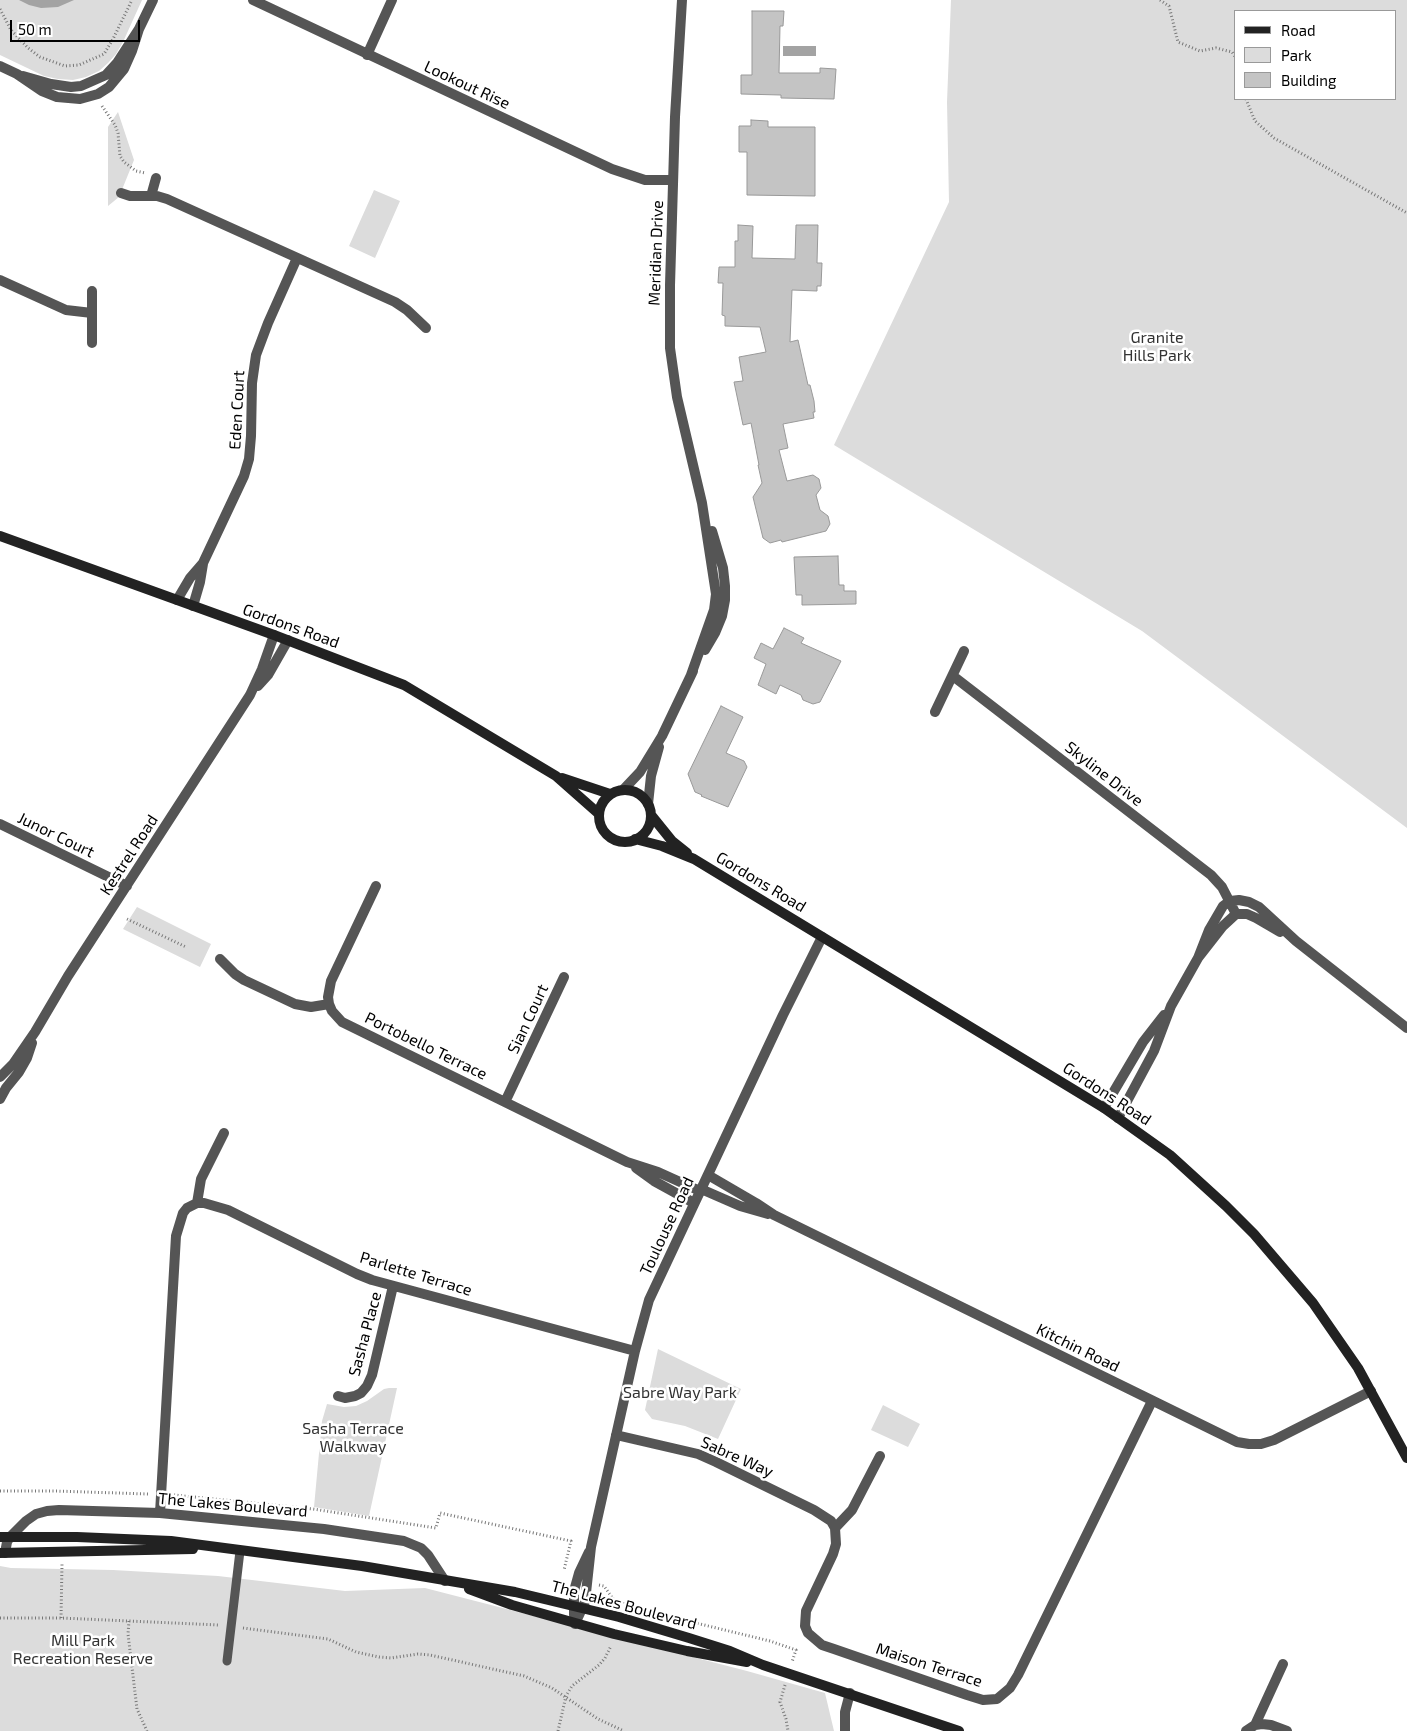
<!DOCTYPE html>
<html>
<head>
<meta charset="utf-8">
<style>
	body { margin:0 }
	#map { position:relative; width:1407px; height:1731px; overflow:hidden; background:#fff; font-family:"Exo 2",sans-serif }
	canvas { display:block }
	.legend { position:absolute; left:1234px; top:10px; width:162px; height:90px; box-sizing:border-box; background:#fff; border:1px solid #999; margin:0; padding:6px 9px; list-style:none; font-size:15px; color:#000 }
	.legend li { display:flex; align-items:center; gap:10px; height:25px }
	.legend b { width:25px; border:1px solid #999 }
	.scale { position:absolute; left:10px; top:20px; width:130px; height:22px; box-sizing:border-box; border:2px solid #000; border-top:0; padding-left:6px; font-size:15px; line-height:18px; white-space:nowrap; color:#000; -webkit-text-stroke:4px #fff; paint-order:stroke }
</style>
</head>
<body>
<div id="map">
<canvas width="1407" height="1731"></canvas>
<ul class="legend">
<li><b style="height:6px;background:#222"></b>Road</li>
<li><b style="height:14px;background:#dcdcdc"></b>Park</li>
<li><b style="height:14px;background:#c4c4c4"></b>Building</li>
</ul>
<div class="scale">50 m</div>
</div>
<script>
const ctx = document.querySelector('canvas').getContext('2d');
ctx.lineJoin = 'round';
function fill(path, color) {
  ctx.fillStyle = color;
  ctx.fill(path, 'evenodd');
}
function toPath(rows) {
  const path = new Path2D();
  for (const r of rows) {
    if (r.length === 3) {
      path.moveTo(r[0] + r[2], r[1]);
      path.arc(r[0], r[1], r[2], 0, 2 * Math.PI);
      continue;
    }
    path.moveTo(r[0], r[1]);
    for (let i = 2; i < r.length; i += 2) path.lineTo(r[i], r[i + 1]);
  }
  return path;
}
function strokePath(path, color, width, dash) {
  ctx.strokeStyle = color;
  ctx.lineWidth = width;
  ctx.lineCap = dash ? 'butt' : 'round';
  ctx.setLineDash(dash || []);
  ctx.stroke(path);
}
function label(font, color, halo, rows, align = 'center') {
  ctx.font = font + ' "Exo 2",sans-serif';
  ctx.lineWidth = 5;
  ctx.setLineDash([]);
  ctx.textBaseline = 'middle';
  ctx.strokeStyle = halo;
  ctx.fillStyle = color;
  for (const [text, x, y, turn = 0] of rows) {
    ctx.save();
    ctx.translate(x, y);
    ctx.rotate((+turn || 0) * Math.PI / 180);
    ctx.textAlign = isNaN(turn) ? turn : align;
    if (halo) ctx.strokeText(text, 0, 0);
    ctx.fillText(text, 0, 0);
    ctx.restore();
  }
}
const green = toPath([
	[0,0,142,0,123,42,116,54,108,63,99,71,86,77,73,80,58,79,44,76,0,55],
	[951,0,1407,0,1407,828,1142,631,834,445,949,202,947,102],
	[1236,11,1396,11,1396,99,1236,99],
	[118,112,134,160,119,197,108,206,108,127],
	[374,190,400,201,375,258,349,246],
	[137,907,211,944,200,967,123,929],
	[658,1349,741,1389,718,1439,685,1426,652,1419,645,1410],
	[389,1388,397,1388,369,1516,314,1507,322,1421,327,1404,344,1407,356,1406,367,1401,384,1389],
	[883,1405,920,1424,908,1447,871,1430],
	[0,1566,11,1568,113,1570,218,1576,345,1591,425,1588,747,1671,825,1693,834,1731,0,1731]
]);
const water = toPath([
	[19,0,74,0,58,7,41,8,29,5],
	[783,46,816,46,816,56,783,56]
]);
const building = toPath([
	[752,11,784,11,783,26,780,26,779,73,820,73,820,68,836,69,834,99,781,98,781,95,741,94,741,75,752,75,752,11],
	[751,120,768,121,768,127,815,127,815,196,747,195,747,152,739,152,739,126,751,126,751,120],
	[738,225,753,226,752,258,795,259,796,225,818,225,817,263,822,263,821,286,817,286,817,291,792,290,790,342,798,340,808,385,810,385,814,401,815,412,813,412,814,418,783,424,788,448,779,450,787,481,813,475,819,479,821,488,816,495,820,510,828,516,830,524,826,531,782,542,781,540,770,543,763,538,753,497,762,483,758,465,759,465,751,423,743,425,734,382,743,381,739,357,766,352,760,327,725,326,725,316,722,315,723,283,718,283,719,267,735,267,735,241,738,241,738,225],
	[838,556,839,585,844,585,844,591,856,591,856,604,802,605,802,595,796,595,794,557,838,556],
	[784,628,804,638,801,643,841,661,820,702,813,704,803,700,801,695,780,685,776,694,758,685,766,664,754,658,761,643,773,649,784,628],
	[721,706,743,717,726,753,744,761,747,767,728,807,701,796,702,795,695,792,688,774,721,706]
]);
const path = toPath([
	[1160,0,1169,6,1178,42,1200,51,1216,48,1232,52,1236,58],
	[0,9,11,30,28,48,40,57,65,66,79,65,104,54,113,39,132,0],
	[1246,99,1255,121,1274,138,1407,213],
	[102,106,115,125,118,133,120,156,124,162,136,171,145,173],
	[127,919,186,947],
	[0,1491,55,1491,148,1494],
	[174,1495,313,1509,436,1528,440,1513,571,1541,564,1570],
	[599,1585,604,1586,613,1599,623,1602,623,1604],
	[667,1616,770,1641,796,1650,792,1662],
	[0,1618,61,1618,219,1625],
	[61,1618,62,1564],
	[129,1621,128,1634,137,1709,147,1731],
	[243,1628,328,1639,356,1652,379,1657,391,1658,418,1654,430,1655,524,1676,552,1688,598,1719,624,1731],
	[785,1685,780,1702,786,1719,788,1731],
	[558,1731,566,1696,572,1686,599,1665,605,1658,611,1646]
]);
const lane = toPath([
	[227,1661,240,1551]
]);
const street = toPath([
	[253,0,612,169,645,180,673,180],
	[682,0,675,117,670,285,670,348,677,397,702,503,716,594,714,610,691,675],
	[367,55,392,0],
	[0,66,17,74,42,91,57,97,80,99,98,94,109,87,124,69,132,51,139,29],
	[23,76,51,84,71,87,81,86,106,75,117,63,139,29,153,0],
	[121,193,130,196,157,196,167,199,395,302,407,310,426,328],
	[151,196,156,178],
	[0,280,66,310,92,313],
	[92,291,92,343],
	[177,600,190,578,203,563,244,476,249,459,251,436,252,383,256,355,268,323,297,258],
	[193,606,200,582,203,564],
	[705,650,715,633,722,616,725,600,725,586,723,568,712,531],
	[953,676,1211,875,1222,887,1236,914],
	[258,686,268,675,288,640],
	[935,712,964,651],
	[623,790,640,772,662,736,693,671],
	[648,804,651,776,659,747],
	[0,824,127,886],
	[1236,914,1247,914,1256,918,1280,932],
	[1198,958,1209,930,1223,906,1230,901,1239,900,1249,902,1259,907,1296,941,1407,1028],
	[220,959,235,974,244,980,295,1004,311,1007,329,1004,332,1011,342,1022,627,1162,658,1172,700,1191],
	[329,1004,328,997,331,981,376,886],
	[0,1077,13,1064,35,1032,68,976,250,695,262,669,274,635],
	[0,1099,6,1088,19,1072,27,1058,32,1043],
	[505,1102,564,977],
	[1104,1108,1143,1042,1164,1015],
	[1118,1118,1154,1051,1171,1006,1198,958,1223,926,1236,914],
	[636,1168,654,1181,694,1203],
	[708,1175,756,1203,774,1215,1237,1442,1249,1444,1261,1444,1274,1440,1371,1391],
	[701,1189,740,1206,768,1214],
	[197,1203,201,1179,224,1133],
	[338,1396,345,1398,355,1396,361,1393,367,1386,372,1375,393,1286],
	[616,1435,698,1454,716,1462,814,1510,831,1521,835,1528],
	[880,1456,852,1510,835,1528,836,1544,833,1554,806,1611,805,1626,808,1633,822,1645,834,1649,967,1695,983,1700,997,1699,1010,1688,1018,1675,1152,1401],
	[160,1513,176,1236,183,1213,187,1208,197,1203,204,1203,228,1210,357,1274,372,1280,635,1351],
	[5,1553,7,1542,10,1537,26,1521,36,1514,47,1511,59,1510,160,1513,324,1529,404,1541,421,1548,428,1555,445,1581],
	[574,1615,574,1591,579,1573,589,1552],
	[575,1624,585,1602,591,1547,635,1351,649,1300,783,1015,822,937],
	[1255,1725,1283,1664],
	[845,1731,845,1712,850,1693],
	[1246,1731,1255,1725,1262,1724,1271,1725,1287,1731]
]);
const secondary = toPath([
	[0,536,274,635,404,685,556,776,599,814],
	[562,778,610,794],
	[625,816,26],
	[651,815,672,841,687,853],
	[635,839,662,846,694,859,1104,1108,1170,1155,1226,1206,1254,1234,1313,1303,1358,1368,1407,1458],
	[0,1537,77,1537,171,1541,362,1566,515,1592,619,1617,689,1638,730,1651,763,1665,959,1731],
	[0,1553,193,1549],
	[469,1589,512,1605,614,1634,687,1651,747,1662]
]);
const streetNames = [
	["Lookout Rise",467,85,25],
	["Meridian Drive",656,253,-88],
	["Eden Court",237,410,-87],
	["Gordons Road",291,626,20],
	["Skyline Drive",1104,774,38],
	["Junor Court",56,835,26],
	["Kestrel Road",129,855,-57],
	["Gordons Road",761,882,31],
	["Sian Court",528,1019,-65],
	["Portobello Terrace",426,1046,26],
	["Gordons Road",1107,1094,33],
	["Toulouse Road",667,1226,-65],
	["Parlette Terrace",416,1274,17],
	["Sasha Place",365,1334,-75],
	["Kitchin Road",1078,1348,26],
	["Sabre Way",737,1457,24],
	["The Lakes Boulevard",233,1505,5],
	["The Lakes Boulevard",624,1605,15],
	["Maison Terrace",929,1665,18]
];
const parkNames = [
	["Granite",1157,338],
	["Hills Park",1157,356],
	["Sabre Way Park",680,1393],
	["Sasha Terrace",353,1429],
	["Walkway",353,1447],
	["Mill Park",83,1641],
	["Recreation Reserve",83,1659]
];
fill(green, '#dcdcdc');
fill(water, '#a3a3a3');
fill(building, '#c4c4c4');
strokePath(building, '#999', 1);
strokePath(path, '#777', 3, [1, 2.5]);
strokePath(lane, '#555', 9);
strokePath(street, '#555', 10);
strokePath(secondary, '#222', 10);
label('16px', '#000', '#fff', streetNames);
label('16px', '#333', '#fff', parkNames);
</script>
</body>
</html>
